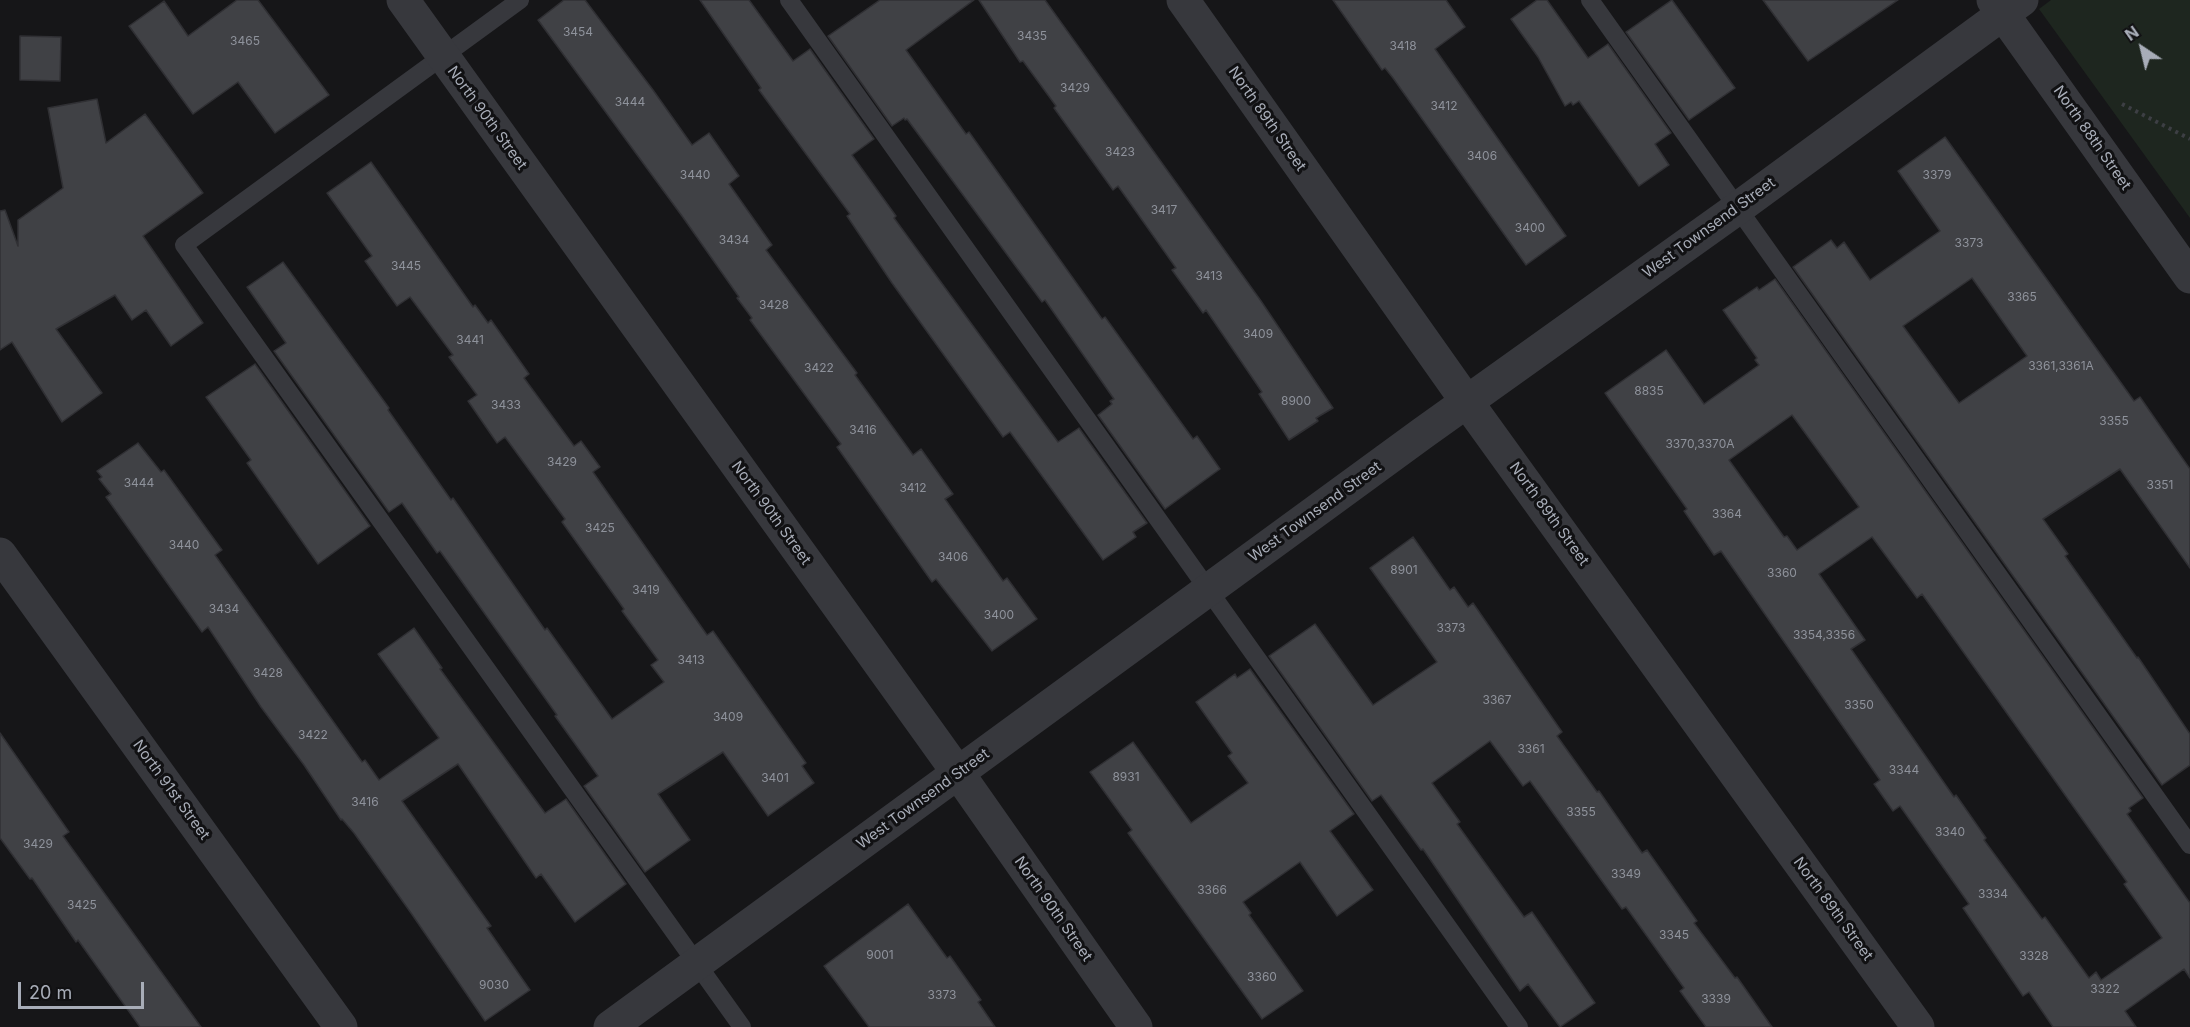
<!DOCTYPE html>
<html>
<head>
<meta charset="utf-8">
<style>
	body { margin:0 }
	#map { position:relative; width:2190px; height:1027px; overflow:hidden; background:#161618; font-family:Inter,sans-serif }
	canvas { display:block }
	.north { position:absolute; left:2112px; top:18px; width:60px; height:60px; -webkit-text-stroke:4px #111113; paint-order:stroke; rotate:325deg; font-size:16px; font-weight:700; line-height:24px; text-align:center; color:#a8adb8 }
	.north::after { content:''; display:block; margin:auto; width:21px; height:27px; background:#a8adb8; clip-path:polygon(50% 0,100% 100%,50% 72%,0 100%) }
	.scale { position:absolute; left:18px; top:982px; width:126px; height:27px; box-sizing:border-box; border:3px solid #a8adb8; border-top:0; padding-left:8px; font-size:18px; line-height:21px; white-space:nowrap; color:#a8adb8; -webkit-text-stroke:4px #111113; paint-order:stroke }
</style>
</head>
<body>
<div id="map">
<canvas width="2190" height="1027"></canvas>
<div class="north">N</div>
<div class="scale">20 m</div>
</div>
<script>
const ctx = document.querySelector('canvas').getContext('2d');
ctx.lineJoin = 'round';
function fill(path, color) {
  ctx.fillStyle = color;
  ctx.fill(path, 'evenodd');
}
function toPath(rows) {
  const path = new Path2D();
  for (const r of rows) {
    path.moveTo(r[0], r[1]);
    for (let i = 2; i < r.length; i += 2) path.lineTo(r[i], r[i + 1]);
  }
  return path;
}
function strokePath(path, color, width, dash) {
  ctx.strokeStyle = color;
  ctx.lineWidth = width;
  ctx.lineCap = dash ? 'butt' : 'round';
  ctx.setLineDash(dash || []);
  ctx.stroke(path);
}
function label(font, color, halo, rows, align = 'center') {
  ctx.font = font + ' Inter,sans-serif';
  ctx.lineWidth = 6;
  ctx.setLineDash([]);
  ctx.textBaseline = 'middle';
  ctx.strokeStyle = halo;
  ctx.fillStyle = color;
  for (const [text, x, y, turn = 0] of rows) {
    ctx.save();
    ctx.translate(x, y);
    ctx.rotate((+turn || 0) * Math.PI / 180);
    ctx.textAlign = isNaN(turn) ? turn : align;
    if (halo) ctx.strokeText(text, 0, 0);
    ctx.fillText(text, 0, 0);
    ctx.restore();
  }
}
const green = toPath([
	[2051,0,2190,0,2190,218,2039,9]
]);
const building = toPath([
	[237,0,258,0,329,95,275,133,238,82,193,114,129,26,164,1,188,36,237,0],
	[564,0,585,0,653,90,692,145,709,133,739,176,729,184,772,245,766,250,857,373,855,375,913,455,921,449,953,494,945,499,1003,581,1007,578,1037,619,992,651,936,579,932,582,837,447,841,444,750,320,752,318,737,298,739,297,682,216,538,20,564,0],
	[700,0,749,0,793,61,810,49,874,139,852,155,896,216,894,218,1058,442,1079,428,1147,523,1133,532,1136,537,1103,560,1010,432,1003,437,892,283,847,216,850,214,759,90,761,88,700,0],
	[880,0,974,0,906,50,966,134,969,132,1102,319,1105,317,1193,439,1197,436,1220,469,1165,509,1098,415,1112,404,1110,401,1114,399,1045,300,1042,302,907,119,905,120,904,118,892,126,828,36,880,0],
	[979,0,1045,0,1261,301,1333,408,1316,418,1318,421,1289,440,1259,394,1262,392,1206,310,1203,313,1172,270,1176,268,1118,186,1113,190,1054,108,1056,106,1023,61,1020,62,979,0],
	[1333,0,1446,0,1465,27,1435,49,1566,236,1526,265,1393,78,1385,68,1382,70,1333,0],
	[1537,0,1547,0,1588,58,1608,44,1671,133,1655,144,1669,165,1639,186,1579,101,1573,105,1571,102,1565,106,1538,57,1511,19,1537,0],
	[1672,0,1735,88,1689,120,1626,32,1672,0],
	[1763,0,1898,0,1808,61,1763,0],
	[20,36,61,37,60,81,20,80,20,36],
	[97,99,106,143,145,114,203,193,143,236,203,323,171,346,146,310,132,320,115,295,56,329,102,393,62,422,12,342,0,350,0,211,5,210,18,246,18,220,63,188,48,108,97,99],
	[1945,137,2134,401,2140,397,2190,469,2190,568,2120,469,2043,519,2068,554,2065,556,2137,658,2138,657,2190,734,2190,765,2162,785,1793,267,1831,240,1837,248,1844,242,1870,280,1940,231,1898,171,1945,137],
	[1972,278,2027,356,1959,403,1903,326,1972,278],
	[371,162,473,307,475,305,488,323,491,320,529,374,524,378,574,446,581,441,600,467,593,472,707,635,713,631,806,763,802,766,814,783,768,816,723,752,658,794,690,840,645,872,584,786,598,776,555,716,557,715,440,551,437,553,402,503,389,512,274,351,286,343,247,287,283,262,389,408,388,410,451,500,453,498,545,630,547,628,612,719,664,682,651,665,658,660,622,611,624,609,562,522,565,519,505,437,497,443,468,401,477,395,449,357,453,355,410,297,397,306,365,261,372,256,327,193,371,162],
	[1775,279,2143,798,2129,808,2131,811,2127,814,2190,903,2190,978,2184,969,2125,1011,2136,1027,2053,1027,2029,992,2023,996,1963,908,1969,904,1900,806,1893,811,1874,784,1880,780,1721,551,1714,555,1684,511,1687,509,1605,393,1666,350,1704,404,1759,365,1755,360,1757,358,1723,310,1757,287,1759,290,1775,279],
	[1792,415,1859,507,1797,550,1787,536,1784,537,1729,460,1792,415],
	[1872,537,1917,598,1922,594,2127,882,2124,884,2162,938,2101,980,2096,972,2089,978,2045,917,2042,919,1984,840,1986,838,1956,795,1954,797,1851,649,1865,640,1819,574,1872,537],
	[255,364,370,526,318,564,247,463,251,460,206,397,255,364],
	[138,443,161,472,164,470,222,550,215,555,362,762,365,760,379,780,439,738,378,654,414,628,442,668,440,669,545,813,566,799,626,884,575,922,541,874,536,878,458,764,402,801,491,926,487,928,530,990,485,1021,411,913,354,833,342,819,341,820,304,765,261,707,208,627,202,632,106,497,111,494,99,479,102,477,97,471,138,443],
	[1413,537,1450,590,1454,587,1468,607,1473,603,1562,732,1557,736,1597,792,1599,791,1642,853,1647,850,1697,921,1694,923,1735,978,1737,977,1772,1027,1706,1027,1680,991,1684,988,1626,907,1622,909,1530,781,1523,786,1490,741,1432,783,1460,822,1457,824,1524,917,1532,912,1595,1003,1560,1027,1528,984,1520,991,1423,849,1421,850,1381,795,1372,801,1269,656,1315,624,1373,705,1437,662,1370,568,1413,537],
	[1250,669,1354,814,1330,831,1373,890,1337,916,1300,862,1243,902,1251,913,1249,915,1303,991,1262,1019,1128,833,1132,830,1090,772,1133,742,1191,823,1248,783,1228,756,1232,753,1196,702,1235,674,1237,678,1250,669],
	[0,733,69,832,63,836,201,1027,140,1027,78,940,76,942,32,878,30,879,0,838,0,733],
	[908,904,947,958,950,956,981,1000,978,1002,995,1027,869,1027,824,966,908,904]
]);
const path = toPath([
	[2122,104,2190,139]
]);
const service = toPath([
	[520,0,184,245,742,1027],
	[789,0,1519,1027],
	[1590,0,2190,845]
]);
const minor = toPath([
	[403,0,958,773,1136,1027],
	[1183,0,1467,402,1918,1027],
	[1993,0,2190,277],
	[0,554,341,1027],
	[610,1027,1423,433,1738,208,2022,0]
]);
const numberNames = [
	["3454",578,32],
	["3435",1032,36],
	["3465",245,41],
	["3418",1403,46],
	["3429",1075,88],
	["3444",630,102],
	["3412",1444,106],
	["3423",1120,152],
	["3406",1482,156],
	["3440",695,175],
	["3379",1937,175],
	["3417",1164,210],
	["3400",1530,228],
	["3434",734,240],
	["3373",1969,243],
	["3445",406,266],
	["3413",1209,276],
	["3365",2022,297],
	["3428",774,305],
	["3409",1258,334],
	["3441",470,340],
	["3361,3361A",2061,366],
	["3422",819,368],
	["8835",1649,391],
	["8900",1296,401],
	["3433",506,405],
	["3355",2114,421],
	["3416",863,430],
	["3370,3370A",1700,444],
	["3429",562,462],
	["3444",139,483],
	["3351",2160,485],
	["3412",913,488],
	["3364",1727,514],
	["3425",600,528],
	["3440",184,545],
	["3406",953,557],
	["8901",1404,570],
	["3360",1782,573],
	["3419",646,590],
	["3434",224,609],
	["3400",999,615],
	["3373",1451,628],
	["3354,3356",1824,635],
	["3413",691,660],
	["3428",268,673],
	["3367",1497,700],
	["3350",1859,705],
	["3409",728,717],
	["3422",313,735],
	["3361",1531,749],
	["3344",1904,770],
	["8931",1126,777],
	["3401",775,778],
	["3416",365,802],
	["3355",1581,812],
	["3340",1950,832],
	["3429",38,844],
	["3349",1626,874],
	["3366",1212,890],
	["3334",1993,894],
	["3425",82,905],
	["3345",1674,935],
	["9001",880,955],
	["3328",2034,956],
	["3360",1262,977],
	["9030",494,985],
	["3322",2105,989],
	["3373",942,995],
	["3339",1716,999]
];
const streetNames = [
	["North 90th Street",487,118,54],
	["North 89th Street",1267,119,55],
	["North 88th Street",2092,138,55],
	["West Townsend Street",1709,228,-36],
	["West Townsend Street",1315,512,-36],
	["North 90th Street",771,513,54],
	["North 89th Street",1549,514,54],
	["North 91st Street",171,790,54],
	["West Townsend Street",923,799,-36],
	["North 90th Street",1053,909,55],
	["North 89th Street",1833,909,54]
];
fill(green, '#1e261f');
fill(building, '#404145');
strokePath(building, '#303034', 1.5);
strokePath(path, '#3d3f44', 4, [3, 4.5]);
strokePath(service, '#37383d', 18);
strokePath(minor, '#37383d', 33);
label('12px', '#8e929b', null, numberNames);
label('15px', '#a8adb8', '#111113', streetNames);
</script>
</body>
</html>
